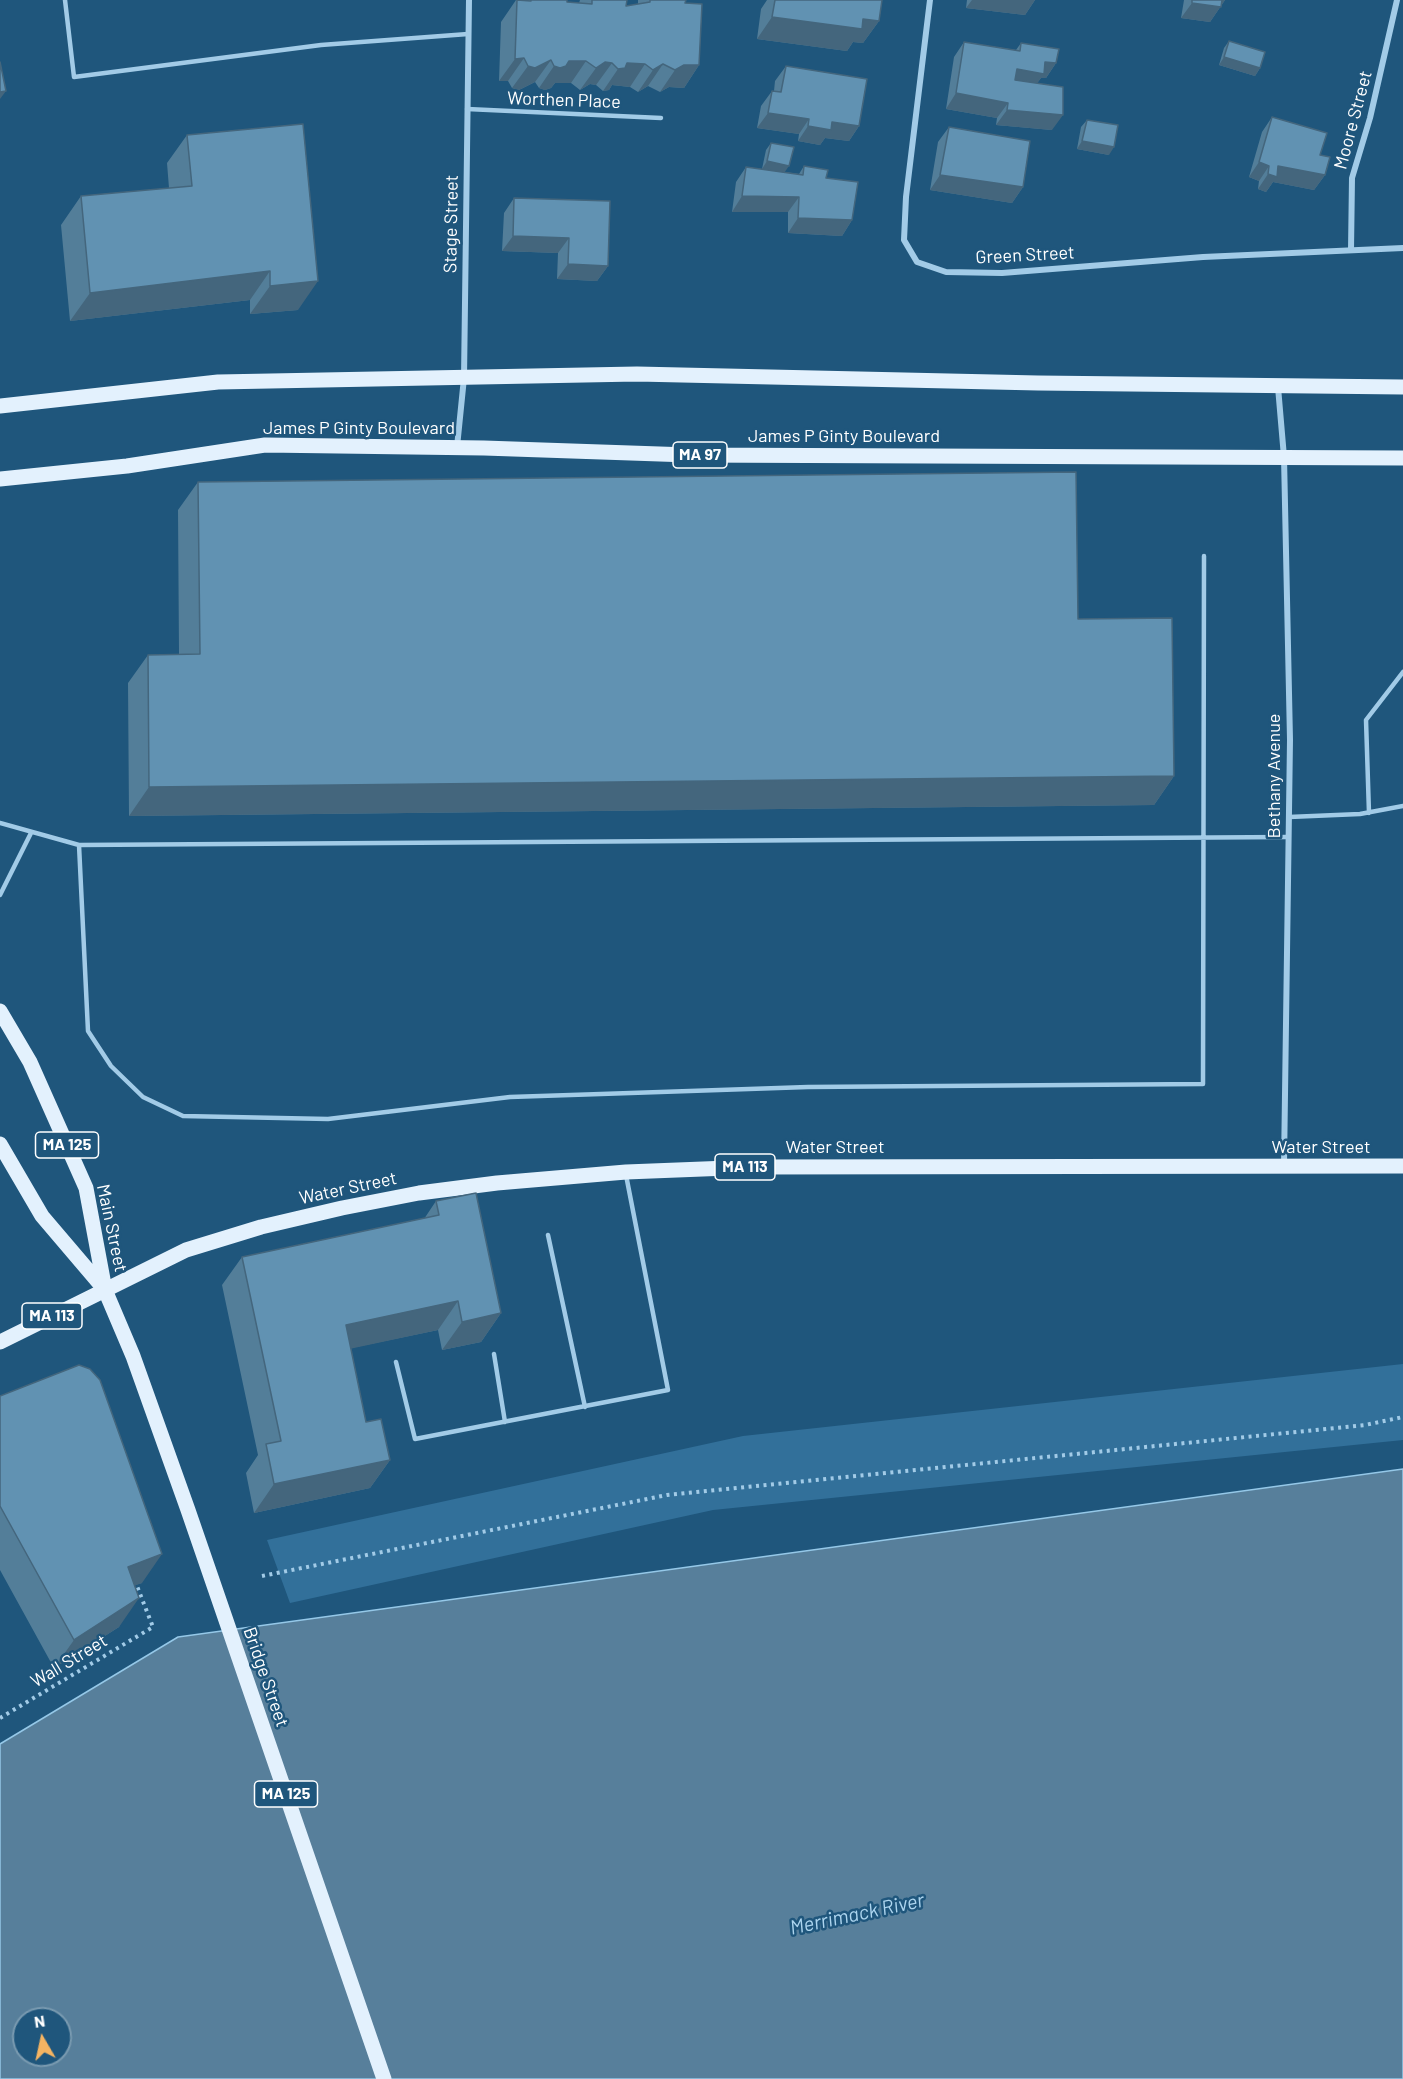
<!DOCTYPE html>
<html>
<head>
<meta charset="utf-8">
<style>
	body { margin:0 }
	#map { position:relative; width:1403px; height:2079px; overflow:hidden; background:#1f567c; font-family:Barlow,sans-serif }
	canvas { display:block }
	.north { position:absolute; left:12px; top:2007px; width:60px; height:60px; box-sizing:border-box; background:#1f567c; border:2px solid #799ab0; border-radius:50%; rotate:351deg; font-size:16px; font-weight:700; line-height:24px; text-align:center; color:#fff }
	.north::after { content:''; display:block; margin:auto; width:21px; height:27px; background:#f5b462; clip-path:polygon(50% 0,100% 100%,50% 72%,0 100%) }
</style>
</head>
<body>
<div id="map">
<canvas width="1403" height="2079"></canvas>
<div class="north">N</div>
</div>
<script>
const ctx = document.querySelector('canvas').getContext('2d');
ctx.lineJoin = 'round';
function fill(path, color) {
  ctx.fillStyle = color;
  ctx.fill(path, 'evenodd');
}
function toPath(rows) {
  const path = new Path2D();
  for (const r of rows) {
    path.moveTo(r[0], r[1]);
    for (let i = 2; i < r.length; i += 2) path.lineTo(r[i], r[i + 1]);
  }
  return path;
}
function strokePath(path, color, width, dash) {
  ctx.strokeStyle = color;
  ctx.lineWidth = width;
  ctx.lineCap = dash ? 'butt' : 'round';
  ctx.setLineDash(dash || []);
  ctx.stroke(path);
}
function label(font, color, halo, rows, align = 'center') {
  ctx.font = font + ' Barlow,sans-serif';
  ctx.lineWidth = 5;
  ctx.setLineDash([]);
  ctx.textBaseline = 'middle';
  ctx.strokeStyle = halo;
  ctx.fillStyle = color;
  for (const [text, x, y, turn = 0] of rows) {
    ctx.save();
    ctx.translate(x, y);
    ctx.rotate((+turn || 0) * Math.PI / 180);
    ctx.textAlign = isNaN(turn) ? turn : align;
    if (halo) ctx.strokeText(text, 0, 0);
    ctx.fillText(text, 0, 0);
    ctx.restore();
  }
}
const green = toPath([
	[1403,1364,1403,1440,713,1510,290,1603,267,1540,743,1436]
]);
const water = toPath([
	[1403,1469,1403,2079,0,2079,0,1744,178,1637,1403,1469],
	[24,2019,60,2019,60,2055,24,2055,24,2019]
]);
const path = toPath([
	[262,1576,667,1495,1365,1425,1403,1417],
	[0,1718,153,1627,135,1581]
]);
const service = toPath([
	[65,0,74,77,321,45,468,34],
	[467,109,661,118],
	[1369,813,1366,720,1403,672],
	[1289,817,1360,814,1403,806],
	[0,823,79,845,1288,837],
	[79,845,88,1031,111,1066,143,1097,183,1116,328,1119,510,1097,601,1094,808,1087,1203,1084,1204,556],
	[0,895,31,833],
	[548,1235,585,1407],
	[494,1354,505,1422],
	[396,1362,415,1439,668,1390,626,1175]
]);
const minor = toPath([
	[930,0,906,197,904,240,917,262,946,272,1002,273,1203,257,1403,248],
	[1351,250,1352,178,1370,118,1397,0],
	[1278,387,1284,457,1290,740,1284,1165],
	[457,447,464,378,469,0]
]);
const primary = toPath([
	[0,406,218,382,637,374,1038,383,1403,387],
	[0,479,127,466,265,445,484,448,689,455,1403,458],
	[0,1011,30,1062,86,1188,105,1290,133,1356,188,1510,384,2079],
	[0,1144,42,1216,105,1290],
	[0,1342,186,1250,261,1227,342,1208,419,1193,497,1183,626,1172,754,1167,1403,1166]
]);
const wall = toPath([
	[516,0,567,0,567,2,579,3,580,0,627,0,626,6,638,4,638,0,686,0,685,3,699,65,684,88,669,87,660,92,648,86,638,92,630,87,612,85,609,90,603,91,596,85,590,84,580,90,571,83,555,83,551,88,545,90,539,88,535,82,519,90,512,88,508,81,499,81,501,22],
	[767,0,882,0,879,21,863,43,853,42,847,51,757,39,761,9],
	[967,0,1035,0,1025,15,966,8],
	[1184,0,1225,0,1210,22,1181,18],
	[1229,41,1260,68,1255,76,1219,65,1224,48],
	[964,42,1016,50,1021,43,1056,63,1046,78,1041,78,1037,83,1052,130,996,125,997,118,946,109,954,57],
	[786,66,859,126,849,141,825,138,820,145,798,141,799,134,757,128,761,106,772,91,774,91,775,81],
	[1272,117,1320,155,1325,175,1314,190,1273,182,1266,192,1258,189,1259,181,1249,177,1262,132],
	[1087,120,1109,155,1077,149,1081,127],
	[949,127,1023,187,1012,203,930,190,938,142],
	[187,135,298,310,250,314,250,300,70,321,61,225,81,196,169,188,167,163],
	[771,143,785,172,799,174,804,166,826,178,852,220,842,236,788,233,788,212,732,212,736,182,746,167,762,169,766,150],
	[514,198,608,266,597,281,557,279,558,253,502,251,504,213],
	[198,482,1078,619,1174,776,1154,805,129,816,128,683,148,655,179,654,178,510],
	[436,1201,501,1313,481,1342,442,1350,438,1330,351,1348,366,1422,390,1460,370,1488,254,1513,246,1473,258,1455,222,1285,242,1257,424,1219],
	[0,1396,142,1583,135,1585,119,1627,54,1668,0,1570]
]);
const shadedWall = toPath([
	[972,0,1035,0,1025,15,966,8],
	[1220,0,1225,0,1210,22,1181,18,1192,3],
	[772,17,863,19,879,21,863,43,853,42,847,51,757,39],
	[1224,57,1260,68,1255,76,1219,65],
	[524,58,508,81,499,81,515,59],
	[551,60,535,82,519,90,512,88,528,66],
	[569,61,586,61,571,83,555,83,551,88,545,90,539,88,554,66],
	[605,62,612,63,596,85,590,84,580,90,596,68],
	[1045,62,1056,63,1046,78,1041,78,1033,89,1007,84,1017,69],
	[627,63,645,64,630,87,612,85,609,90,603,91,618,69],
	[663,64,648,86,638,92,653,70],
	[684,65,699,65,684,88,669,87,660,92,675,70],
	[6,91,0,99,0,92],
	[956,93,1008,103,997,118,946,109],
	[1007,110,1063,115,1052,130,996,125],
	[768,113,809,119,799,134,757,128],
	[832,122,859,126,849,141,825,138,820,145,798,141,808,126],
	[1082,141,1114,147,1109,155,1077,149],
	[767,161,789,166,784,173,762,169],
	[1259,162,1269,166,1259,181,1249,177],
	[1278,166,1325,175,1314,190,1273,182,1266,192,1258,189,1268,174],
	[940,175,1023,187,1012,203,930,190],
	[742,196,799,197,788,212,732,212],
	[798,218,852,220,842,236,788,233],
	[513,236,569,238,558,253,502,251],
	[568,264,608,266,597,281,557,279],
	[270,271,250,300,70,321,90,293],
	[318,281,298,310,250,314,270,286],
	[1174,776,1154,805,129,816,149,787],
	[458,1301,438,1330,326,1354,346,1325],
	[501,1313,481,1342,442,1350,462,1322],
	[390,1460,370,1488,254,1513,274,1484],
	[162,1554,142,1583,108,1595,128,1567],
	[139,1598,119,1627,54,1668,74,1640]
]);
const building = toPath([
	[517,0,531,1,531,0,567,0,567,2,592,4,592,0,627,0,626,6,650,2,650,0,686,0,685,3,702,4,699,65,684,65,675,70,663,64,653,70,645,64,627,63,625,68,618,69,612,63,605,62,596,68,586,61,569,61,566,66,560,68,554,66,551,60,535,68,528,66,524,58,515,59,517,0],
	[775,0,882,0,879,21,863,19,862,29,772,17,775,0],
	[1192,0,1222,0,1221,7,1192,3,1192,0],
	[1229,41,1265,52,1260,68,1224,57,1229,41],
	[964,42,1020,51,1021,43,1059,49,1056,63,1045,62,1044,74,1017,69,1015,80,1063,87,1063,115,1007,110,1008,103,956,93,964,42],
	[0,62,6,91,0,92,0,62],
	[786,66,867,79,859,126,832,122,831,130,808,126,809,119,768,113,772,91,781,92,786,66],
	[1272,117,1327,133,1320,155,1330,157,1325,175,1278,166,1277,177,1268,174,1269,166,1259,162,1272,117],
	[1087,120,1118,125,1114,147,1082,141,1087,120],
	[303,124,318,281,270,286,270,271,90,293,81,196,192,186,187,135,303,124],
	[949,127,1030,141,1023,187,940,175,949,127],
	[771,143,794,147,789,166,767,161,771,143],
	[804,166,828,170,826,178,858,182,852,220,798,218,799,197,742,196,746,167,803,175,804,166],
	[514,198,610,201,608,266,568,264,569,238,513,236,514,198],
	[1076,472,1078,619,1172,618,1174,776,149,787,148,655,200,654,198,482,1076,472],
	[476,1193,501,1313,462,1322,458,1301,346,1325,366,1422,381,1419,390,1460,274,1484,266,1444,281,1441,242,1257,439,1215,436,1201,476,1193],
	[79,1365,90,1369,100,1380,162,1554,128,1567,139,1598,74,1640,0,1506,0,1396,79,1365]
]);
const shields = [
	[700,455,54],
	[67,1145,63],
	[745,1167,60],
	[52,1316,60],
	[286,1794,63]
];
const shieldNames = [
	["MA 97",700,455],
	["MA 125",67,1145],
	["MA 113",745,1167],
	["MA 113",52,1316],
	["MA 125",286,1794]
];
const streetNames = [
	["Worthen Place",564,100,2],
	["Moore Street",1353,120,-75],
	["Stage Street",451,224,-89],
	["Green Street",1025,255,-3],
	["James P Ginty Boulevard",359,428],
	["James P Ginty Boulevard",844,436],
	["Bethany Avenue",1274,776,-90],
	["Water Street",835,1147],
	["Water Street",1321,1147],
	["Water Street",348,1188,-12],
	["Main Street",112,1228,78],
	["Wall Street",69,1661,-31],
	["Bridge Street",266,1677,71]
];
const waterNames = [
	["Merrimack River",857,1914,-12]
];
fill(green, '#32709a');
fill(water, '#577f9b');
strokePath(water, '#95c8e8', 1.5);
strokePath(path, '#a2cbe7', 4, [3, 4.5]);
strokePath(service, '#a2cbe7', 4.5);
strokePath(minor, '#a2cbe7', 6);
strokePath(primary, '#e3f1fd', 15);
fill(wall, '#537e99');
fill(shadedWall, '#44667d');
fill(building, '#6192b2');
strokePath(building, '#44667d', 1.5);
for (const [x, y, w] of shields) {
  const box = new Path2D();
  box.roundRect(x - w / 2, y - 13, w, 26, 4.5);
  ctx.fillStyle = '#1f567c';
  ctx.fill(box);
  strokePath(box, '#fff', 1.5);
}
label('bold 16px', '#fff', null, shieldNames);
label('18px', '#fff', '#1f567c', streetNames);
label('italic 20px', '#add5ef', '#1f567c', waterNames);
</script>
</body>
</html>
